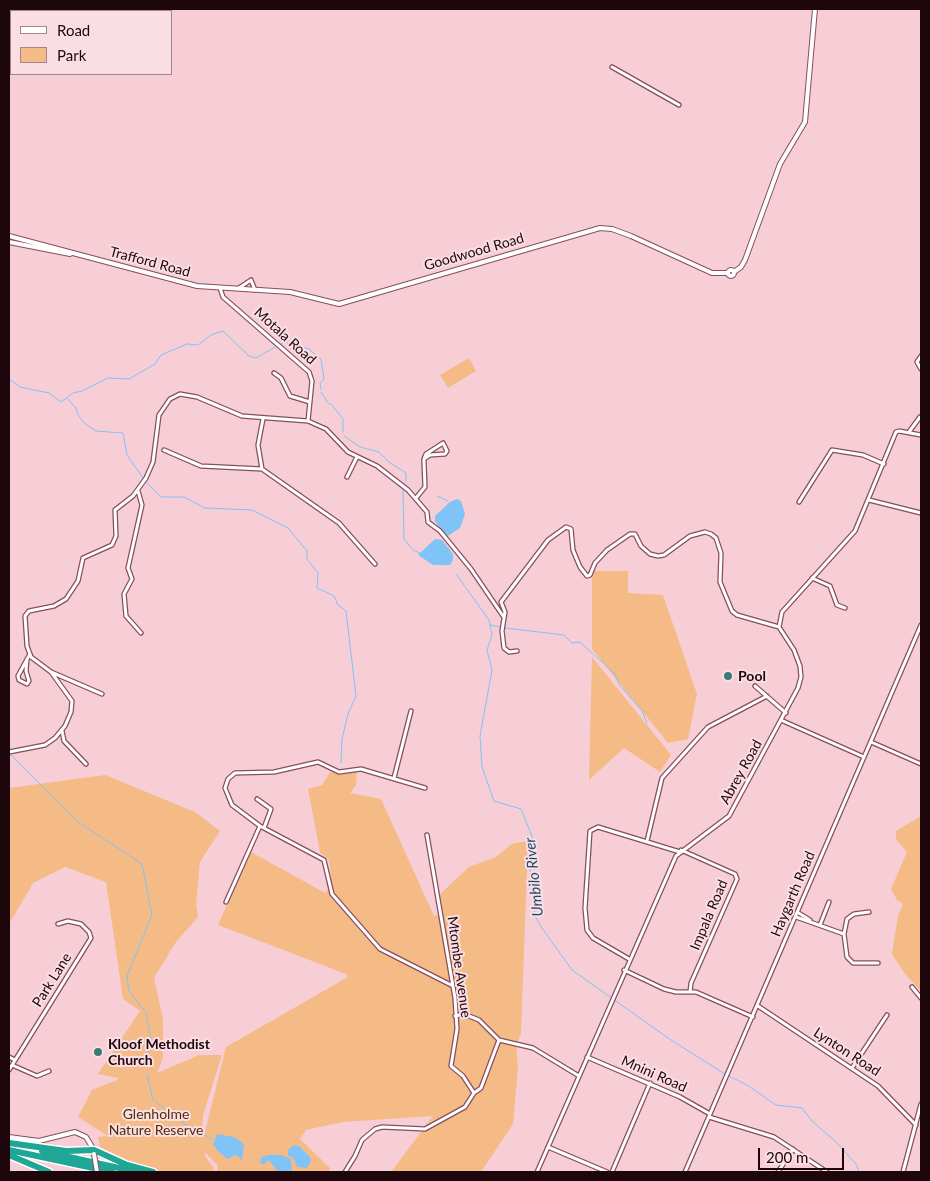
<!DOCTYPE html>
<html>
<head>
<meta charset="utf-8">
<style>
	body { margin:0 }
	#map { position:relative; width:930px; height:1181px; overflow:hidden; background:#f7cdd6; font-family:Lato,sans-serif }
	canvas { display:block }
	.frame { position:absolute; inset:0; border:10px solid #1d070d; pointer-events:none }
	.legend { position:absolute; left:10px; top:10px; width:162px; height:65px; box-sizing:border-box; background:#fbdee4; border:1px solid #a2888e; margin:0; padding:6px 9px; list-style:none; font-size:15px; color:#1d070d }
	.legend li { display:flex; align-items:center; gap:10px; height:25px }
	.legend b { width:25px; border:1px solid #a2888e }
	.scale { position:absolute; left:758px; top:1148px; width:86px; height:22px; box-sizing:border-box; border:2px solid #1d070d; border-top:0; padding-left:6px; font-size:15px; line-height:18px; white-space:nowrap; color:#1d070d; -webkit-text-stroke:4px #fbdee4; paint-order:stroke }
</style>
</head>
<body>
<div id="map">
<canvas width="930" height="1181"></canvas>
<div class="frame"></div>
<ul class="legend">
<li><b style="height:6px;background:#fff"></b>Road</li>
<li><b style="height:14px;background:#f5bb86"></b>Park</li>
</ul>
<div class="scale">200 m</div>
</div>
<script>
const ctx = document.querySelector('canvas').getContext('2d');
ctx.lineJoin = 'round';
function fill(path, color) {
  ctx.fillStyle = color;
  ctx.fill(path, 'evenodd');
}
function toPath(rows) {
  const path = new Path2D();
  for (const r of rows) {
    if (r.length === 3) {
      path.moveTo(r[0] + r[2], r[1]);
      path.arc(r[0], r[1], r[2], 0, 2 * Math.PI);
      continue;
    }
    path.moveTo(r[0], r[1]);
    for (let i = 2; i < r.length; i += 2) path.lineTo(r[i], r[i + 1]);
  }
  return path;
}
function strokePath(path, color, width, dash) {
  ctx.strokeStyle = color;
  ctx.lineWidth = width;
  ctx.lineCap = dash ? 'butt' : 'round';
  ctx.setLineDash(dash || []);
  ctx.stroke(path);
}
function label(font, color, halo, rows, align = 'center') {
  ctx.font = font + ' Lato,sans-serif';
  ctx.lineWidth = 4;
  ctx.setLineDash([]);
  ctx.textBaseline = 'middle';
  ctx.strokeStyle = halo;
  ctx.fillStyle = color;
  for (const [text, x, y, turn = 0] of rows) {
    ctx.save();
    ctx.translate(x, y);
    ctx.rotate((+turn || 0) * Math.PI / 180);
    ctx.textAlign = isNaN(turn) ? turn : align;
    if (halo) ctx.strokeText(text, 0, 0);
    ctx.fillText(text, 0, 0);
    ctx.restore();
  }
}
const green = toPath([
	[469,358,476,371,448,388,440,375],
	[592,571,628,571,628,593,663,595,697,694,688,739,668,743,592,649],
	[592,657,671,755,660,772,624,748,589,780],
	[331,771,337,773,357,771,356,785,350,793,381,799,434,916,442,914,439,895,469,867,496,857,512,844,528,841,521,1033,516,1047,518,1067,513,1124,481,1172,391,1172,433,1116,343,1122,306,1130,300,1139,330,1168,329,1172,217,1172,218,1166,206,1153,205,1156,214,1168,213,1172,164,1172,128,1160,100,1147,98,1137,108,1136,78,1117,92,1090,117,1080,118,1078,98,1074,140,1011,123,999,106,882,65,867,33,883,9,924,9,788,105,775,195,812,220,831,200,862,196,904,198,917,176,942,154,978,163,1019,163,1058,157,1073,199,1055,222,1055,203,1115,202,1128,205,1132,226,1047,348,977,346,974,218,925,251,852,325,893,332,885,329,860,320,852,308,789,322,785],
	[921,816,921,991,905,974,892,954,898,916,903,904,897,900,891,889,907,852,896,839,896,831]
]);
const water = toPath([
	[457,499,461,501,465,514,460,528,446,537,435,521,435,516,450,502],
	[435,539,442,540,453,554,453,560,450,565,433,565,418,555],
	[217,1134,234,1137,244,1144,242,1160,236,1155,227,1159,218,1151,213,1144],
	[294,1145,299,1146,310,1157,311,1161,307,1168,297,1167,294,1159,288,1155,288,1150],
	[269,1155,281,1155,291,1159,292,1172,278,1172,269,1160,264,1164,260,1163,261,1157]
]);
const stream = toPath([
	[9,379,20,387,49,393,61,402,73,393,82,391,108,378,129,379,155,364,161,355,187,344,198,345,211,335,223,331,249,356,256,358,284,342,309,349,321,359,324,379,320,383,321,389],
	[321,392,328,403,332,405,343,419,343,432],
	[67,398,76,408,78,415,84,423,96,431,123,433,127,455,143,478],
	[344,436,360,447,379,452,389,462,406,473,406,482],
	[146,482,161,497,184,497,205,508,252,510,288,528,307,551,307,559,318,573,317,588,334,596,338,605,346,611,356,696,348,714,342,739,341,763],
	[403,490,404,539,413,550,422,554],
	[437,496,448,501],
	[456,574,489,620,492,635,487,650,492,670,480,736,482,767,494,801,521,809,533,839,530,868,535,916,542,928,572,970,671,1040,725,1074],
	[490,625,501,627],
	[505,628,564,635,572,643,580,642,614,673,619,684,642,711,647,723],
	[9,753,78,822,142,864,152,915,127,976,129,991,146,1013,151,1041,146,1061],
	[147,1075,153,1100,186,1125,212,1139],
	[729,1076,747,1085,776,1105,802,1108,812,1121,837,1143,856,1164,859,1172]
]);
const minor = toPath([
	[612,67,679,105],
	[220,288,223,297,309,372,312,381,308,421],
	[239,288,251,280,255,290],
	[921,356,917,362,921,369],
	[274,373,281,378,290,396,310,402],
	[263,419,258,445,262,469,339,523,375,564],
	[909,432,920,417],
	[164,450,201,466,262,469],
	[347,477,357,457],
	[138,491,142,505,128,568,132,579,124,594,126,616,141,633],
	[416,498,425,487,424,462,424,459,426,454,443,443,447,451,445,454,430,455,424,459],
	[869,500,921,513],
	[799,502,832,450,863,455,884,464],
	[812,578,830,586,837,605,845,608],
	[517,651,509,652,504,648,502,631,505,612,501,602,548,540,566,527,571,529,573,550,580,567,587,576,590,575,595,563,607,550,630,534,635,534,641,546,650,554,658,556,664,555,690,536,705,532,711,534,716,538,721,553,720,582,732,611,737,615,779,627],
	[27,659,26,671,29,681,27,684,19,680,18,676,25,663,30,654],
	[755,686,786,713],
	[102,694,51,672,31,657,27,646,25,616,29,611,54,606,66,599,78,581,83,558,112,545,116,536,115,510,133,496,146,478,153,462,159,415,170,399,180,394,197,397,242,416,308,421,326,429,348,452,377,466,408,490,427,512,428,522,440,531,471,569,503,616],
	[783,721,864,757],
	[62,731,64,741,86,764],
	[871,742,921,764],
	[9,752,45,745,55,738,65,726,71,712,72,701,51,672],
	[394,778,411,711],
	[425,788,361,769,339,772,318,762,274,772,235,773,228,779,225,788,232,805,260,826,324,860,332,894,380,949,453,986],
	[257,799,271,809,264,828],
	[427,835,455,998,457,1029,451,1066,463,1076,474,1093],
	[647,841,662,778,708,727,767,696],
	[681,850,735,874,737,879,691,983,690,992],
	[226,902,260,826],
	[797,912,810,920],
	[869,912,854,914,847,919,844,934,847,957,853,963,878,963],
	[796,917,844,934],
	[820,925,829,902],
	[629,959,593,938,587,930,585,908,590,831,598,827,680,852],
	[624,970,664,989,676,992,696,992,753,1017],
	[912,987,921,998],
	[758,1006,878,1086,916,1125],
	[455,1016,464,1014,479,1020,499,1040],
	[9,1057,15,1060],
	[587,1057,680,1097,710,1114],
	[12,1065,37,1076,49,1071],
	[852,1068,887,1015],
	[9,1070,91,938,89,932,81,924,68,921,58,924],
	[709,1117,774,1137,827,1172],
	[548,1147,607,1172],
	[345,1172,355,1156,362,1140,375,1129,382,1127,425,1129,465,1107,474,1093,481,1088,499,1040,533,1048,579,1076],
	[537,1172,676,856,729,816,798,688,801,677,800,666,794,650,779,627,782,612,855,531,896,432,899,431,921,435],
	[612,1172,650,1083],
	[685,1172,921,625],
	[778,1172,793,1149],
	[903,1172,921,1104]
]);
const tertiary = toPath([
	[9,236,197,286,290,292,339,304,600,228,612,229,631,236,712,273,728,273],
	[9,242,70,254],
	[731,273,3],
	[734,272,741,267,745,260,780,164,805,122,815,9],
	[9,1137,39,1141,75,1132,86,1137,94,1150]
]);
const motorway = toPath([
	[9,1143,66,1151,94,1150,127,1165,153,1172],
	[9,1150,112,1172],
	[42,1151,137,1172],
	[9,1155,49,1172]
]);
const tertiaryBridge = toPath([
	[94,1154,97,1172]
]);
const markers = [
	[728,676,5,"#377d73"],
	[98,1052,5,"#377d73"]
];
const streetNames = [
	["Goodwood Road",474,252,-16],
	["Trafford Road",150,262,15],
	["Motala Road",285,336,42],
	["Abrey Road",741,772,-61],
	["Haygarth Road",793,894,-67],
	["Impala Road",709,915,-67],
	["Mtombe Avenue",459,967,82],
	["Park Lane",52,980,-58],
	["Lynton Road",847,1052,33],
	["Mnini Road",654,1074,24]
];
const poiNames = [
	["Pool",738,676],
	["Kloof Methodist",108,1044],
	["Church",108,1060]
];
const parkNames = [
	["Glenholme",156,1114],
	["Nature Reserve",156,1130]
];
const waterNames = [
	["Umbilo River",534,877,-96]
];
fill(green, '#f5bb86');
fill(water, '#80c3f7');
strokePath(stream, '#80c3f7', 1);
strokePath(minor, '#884d5d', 5.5);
strokePath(tertiary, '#884d5d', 6);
strokePath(motorway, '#fff', 9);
strokePath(minor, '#fff', 3);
strokePath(tertiary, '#fff', 4);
strokePath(motorway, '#1fa697', 6);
strokePath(tertiaryBridge, '#884d5d', 6, []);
strokePath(tertiaryBridge, '#fff', 4);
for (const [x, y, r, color] of markers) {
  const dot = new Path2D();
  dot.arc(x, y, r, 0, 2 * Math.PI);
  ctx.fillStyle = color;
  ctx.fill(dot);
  strokePath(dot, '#fbdee4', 2);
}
label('14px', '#1d070d', '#fbdee4', streetNames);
label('bold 14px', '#1d070d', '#fbdee4', poiNames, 'left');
label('14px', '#532c00', '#fbdee4', parkNames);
label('italic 15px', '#1b4c6f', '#fbdee4', waterNames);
</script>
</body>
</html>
